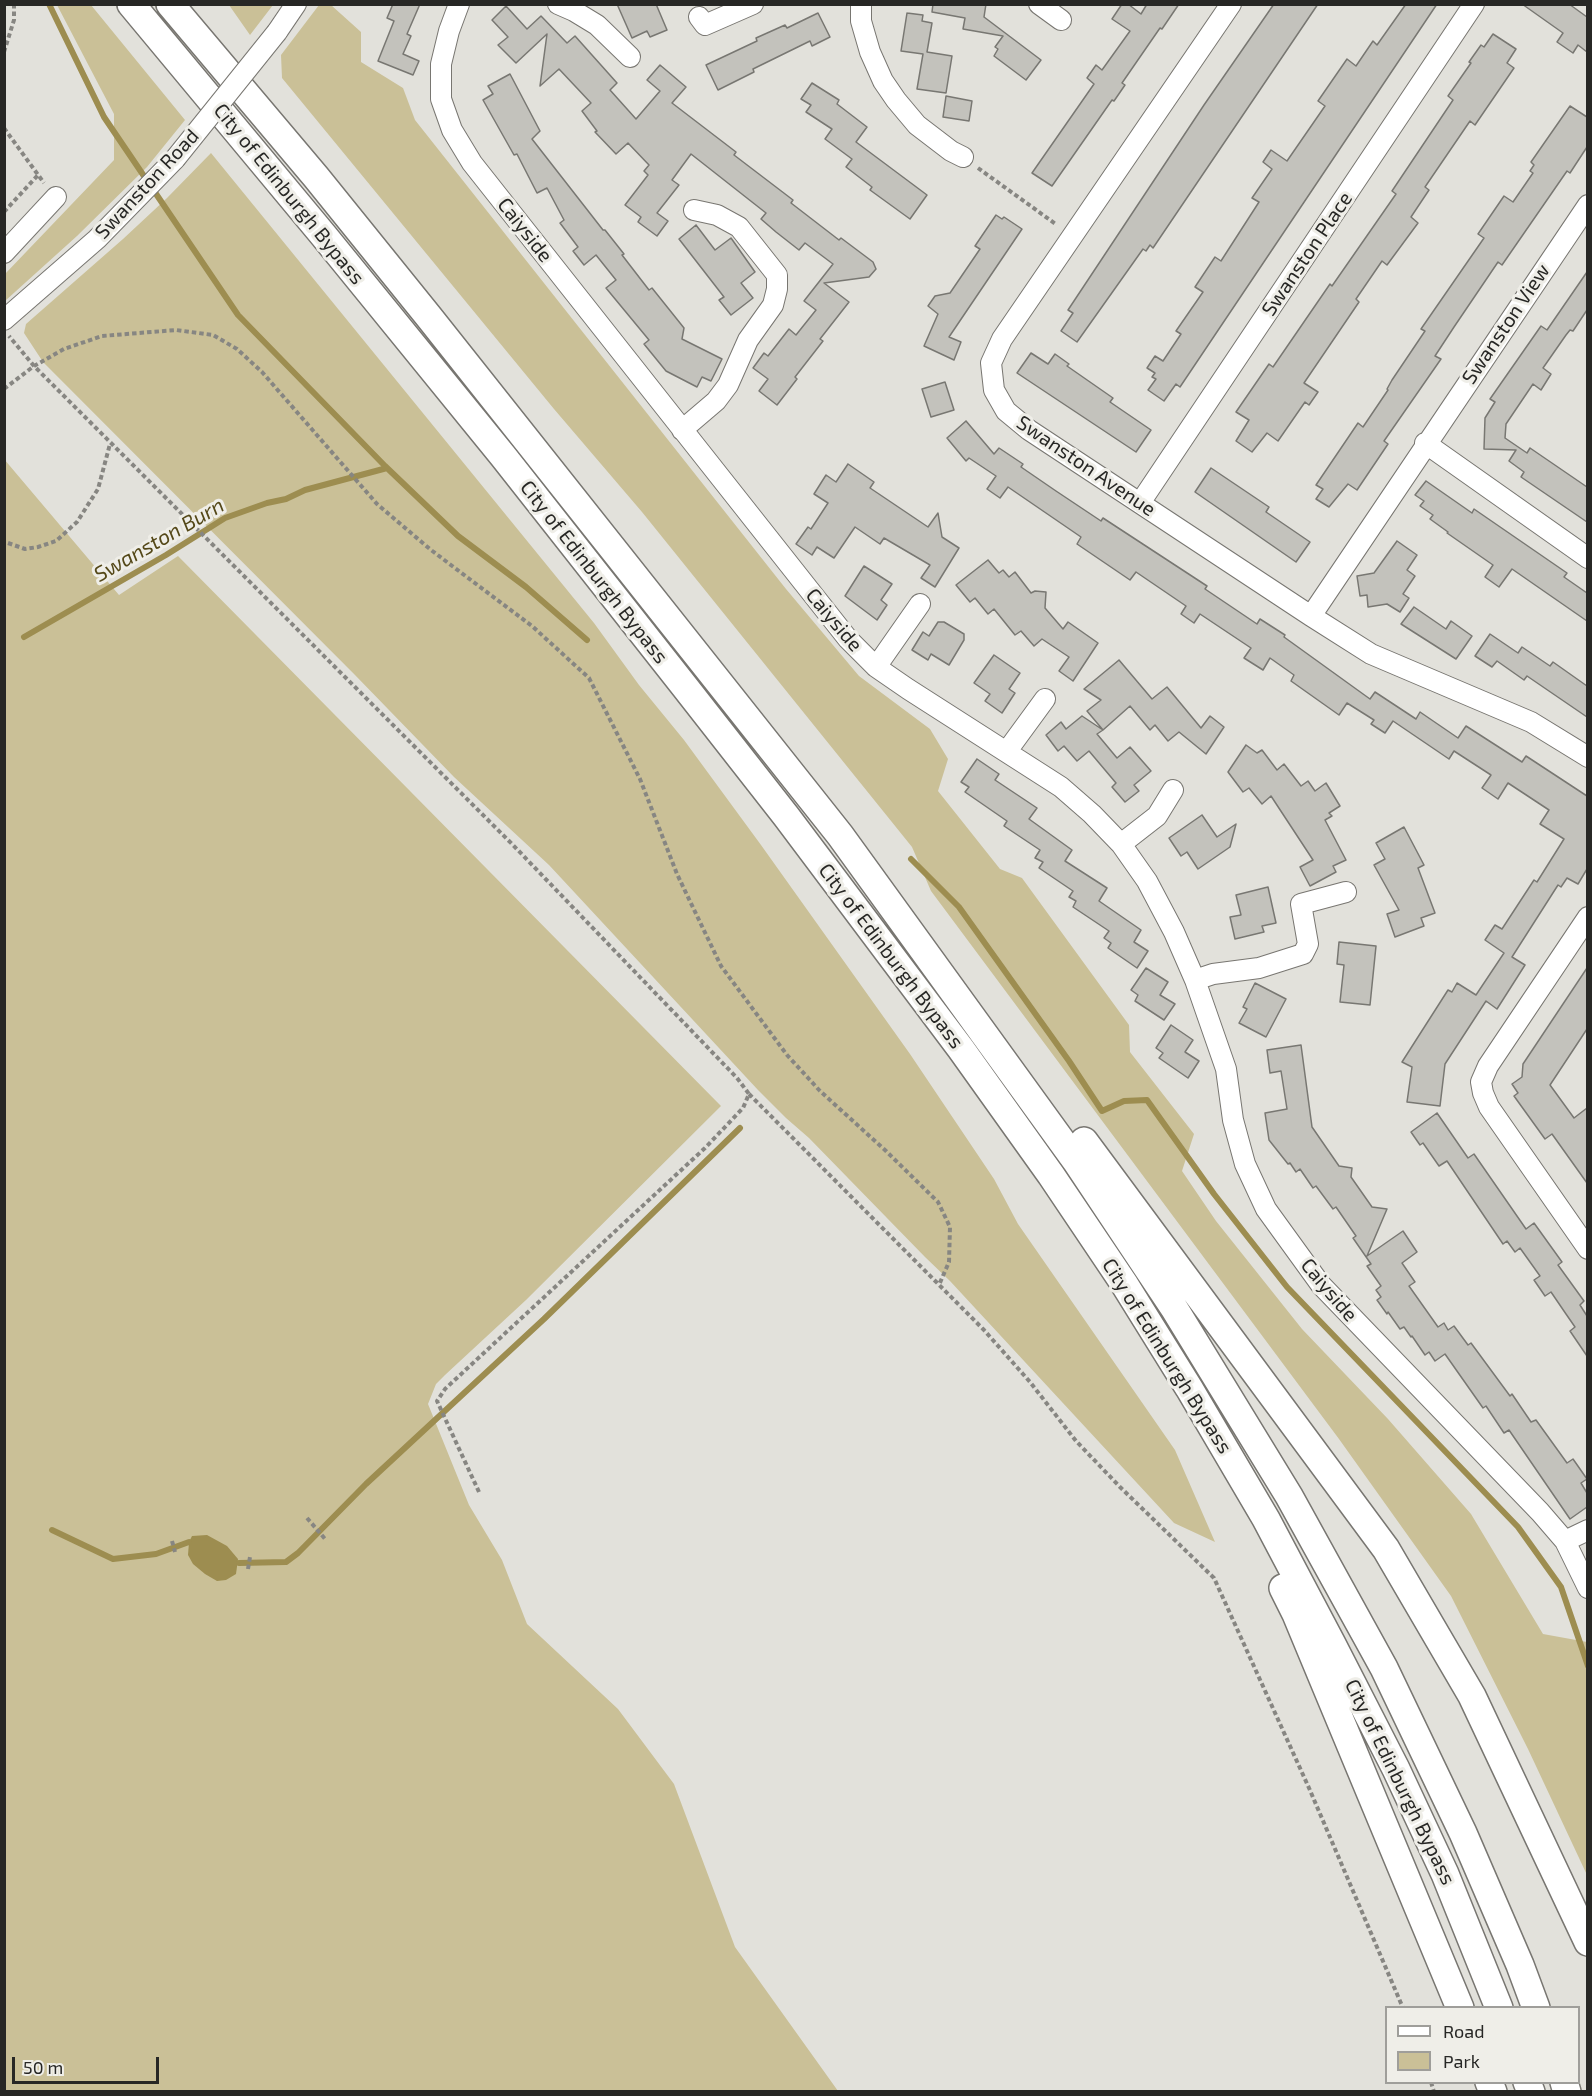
<!DOCTYPE html>
<html>
<head>
<meta charset="utf-8">
<style>
	body { margin:0 }
	#map { position:relative; width:1592px; height:2096px; overflow:hidden; background:#e2e1db; font-family:"Exo 2",sans-serif }
	canvas { display:block }
	.frame { position:absolute; inset:0; border:6px solid #272725; pointer-events:none }
	.legend { position:absolute; left:1385px; top:2006px; width:195px; height:78px; box-sizing:border-box; background:#efeee8; border:2px solid #9f9e9a; margin:0; padding:8px 10px; list-style:none; font-size:18px; color:#272725 }
	.legend li { display:flex; align-items:center; gap:12px; height:30px }
	.legend b { width:30px; border:2px solid #9f9e9a }
	.scale { position:absolute; left:12px; top:2057px; width:147px; height:27px; box-sizing:border-box; border:3px solid #272725; border-top:0; padding-left:8px; font-size:18px; line-height:21px; white-space:nowrap; color:#272725; -webkit-text-stroke:4px #efeee8; paint-order:stroke }
</style>
</head>
<body>
<div id="map">
<canvas width="1592" height="2096"></canvas>
<div class="frame"></div>
<ul class="legend">
<li><b style="height:8px;background:#fff"></b>Road</li>
<li><b style="height:16px;background:#cac097"></b>Park</li>
</ul>
<div class="scale">50 m</div>
</div>
<script>
const ctx = document.querySelector('canvas').getContext('2d');
ctx.lineJoin = 'round';
function fill(path, color) {
  ctx.fillStyle = color;
  ctx.fill(path, 'evenodd');
}
function toPath(rows) {
  const path = new Path2D();
  for (const r of rows) {
    path.moveTo(r[0], r[1]);
    for (let i = 2; i < r.length; i += 2) path.lineTo(r[i], r[i + 1]);
  }
  return path;
}
function strokePath(path, color, width, dash) {
  ctx.strokeStyle = color;
  ctx.lineWidth = width;
  ctx.lineCap = dash ? 'butt' : 'round';
  ctx.setLineDash(dash || []);
  ctx.stroke(path);
}
function label(font, color, halo, rows, align = 'center') {
  ctx.font = font + ' "Exo 2",sans-serif';
  ctx.lineWidth = 6;
  ctx.setLineDash([]);
  ctx.textBaseline = 'middle';
  ctx.strokeStyle = halo;
  ctx.fillStyle = color;
  for (const [text, x, y, turn = 0] of rows) {
    ctx.save();
    ctx.translate(x, y);
    ctx.rotate((+turn || 0) * Math.PI / 180);
    ctx.textAlign = isNaN(turn) ? turn : align;
    if (halo) ctx.strokeText(text, 0, 0);
    ctx.fillText(text, 0, 0);
    ctx.restore();
  }
}
const green = toPath([
	[57,5,91,5,185,120,147,167,77,236,5,301,5,274,114,160,114,114],
	[229,5,273,5,250,35],
	[319,5,331,5,361,32,361,62,403,88,415,120,786,589,859,676,930,729,948,759,938,791,1000,869,1022,878,1129,1025,1130,1052,1194,1134,1182,1171,1216,1221,1302,1329,1388,1419,1471,1514,1543,1634,1587,1642,1587,1875,1528,1749,1451,1596,1339,1439,931,891,912,847,642,512,554,409,282,78,281,55],
	[211,153,594,623,639,685,684,740,761,845,910,1054,994,1179,1018,1224,1175,1450,1215,1542,1174,1523,950,1281,925,1257,809,1138,786,1118,758,1090,549,865,454,777,355,675,43,362,24,333,26,324,123,239,167,198],
	[4,459,119,595,178,556,721,1106,526,1300,445,1375,436,1384,428,1404,469,1505,502,1560,527,1624,618,1709,674,1784,735,1947,838,2091,5,2091]
]);
const water = toPath([
	[207,1535,227,1546,238,1559,236,1574,226,1580,217,1581,205,1574,193,1564,188,1555,189,1542,192,1536]
]);
const stream = toPath([
	[49,4,104,117,238,315,385,466,458,536,526,587,587,640],
	[24,637,166,555,225,518,267,503,286,499,305,490,387,468],
	[911,859,959,907,1069,1061,1102,1111,1124,1101,1147,1100,1214,1194,1287,1287,1518,1527,1561,1587,1588,1666],
	[52,1530,113,1559,156,1554,189,1542],
	[239,1563,286,1562,298,1553,366,1484,544,1319,740,1128]
]);
const building = toPath([
	[393,4,420,4,407,34,411,36,403,54,419,61,413,75,378,61,394,21,387,18,393,4],
	[617,4,656,4,667,30,650,37,647,31,632,38,617,4],
	[933,4,986,4,984,17,1041,60,1026,80,994,56,998,49,995,47,1003,36,963,29,965,18,932,12,933,4],
	[1122,4,1128,4,1141,14,1147,4,1179,4,1162,29,1160,28,1122,83,1125,85,1114,101,1112,100,1052,186,1032,173,1094,84,1087,78,1096,65,1102,70,1130,31,1112,19,1122,4],
	[1274,4,1318,4,1153,248,1150,245,1146,251,1143,249,1077,342,1061,331,1073,313,1068,310,1204,105,1274,4],
	[1406,4,1437,4,1180,387,1176,384,1164,401,1148,390,1156,379,1152,377,1155,373,1147,368,1155,356,1163,361,1181,334,1176,331,1203,292,1195,287,1215,257,1221,261,1259,202,1252,198,1272,169,1263,162,1271,150,1287,161,1325,106,1318,101,1347,59,1356,66,1373,41,1377,45,1406,4],
	[1522,4,1569,4,1587,17,1587,52,1578,45,1573,53,1557,42,1563,33,1522,4],
	[506,6,527,29,541,16,567,43,575,36,617,83,610,90,636,119,660,91,647,80,660,65,686,87,672,103,736,152,734,155,793,200,791,203,839,240,841,238,873,262,876,269,869,277,824,283,849,302,820,339,823,341,795,377,797,379,777,405,759,391,768,379,753,368,764,353,768,356,789,329,796,335,816,310,804,301,833,264,805,243,799,250,776,232,761,219,766,213,691,154,672,180,679,185,657,213,668,221,657,236,638,222,641,217,625,205,648,175,644,171,649,165,628,143,616,154,595,132,597,131,582,111,591,103,559,69,540,86,547,34,516,63,498,45,508,37,492,20,506,6],
	[818,13,830,37,812,46,810,41,753,69,754,72,718,90,706,65,757,41,756,38,785,25,787,28,818,13],
	[907,13,923,15,922,21,932,23,927,52,952,56,946,93,917,89,923,54,901,51,907,13],
	[1493,34,1516,49,1507,63,1514,68,1475,125,1470,121,1425,187,1429,190,1411,217,1418,223,1387,265,1382,261,1356,299,1359,302,1304,383,1318,392,1309,405,1305,402,1278,441,1267,433,1252,452,1236,441,1249,420,1236,412,1269,364,1273,367,1330,284,1332,286,1396,194,1392,191,1453,100,1448,96,1471,63,1469,62,1481,45,1484,47,1493,34],
	[510,74,540,131,532,139,603,230,605,230,624,254,622,255,649,290,652,288,684,328,682,339,722,359,711,381,702,377,697,387,666,371,644,344,649,340,606,288,616,280,596,255,584,265,573,251,578,247,560,223,564,220,547,188,537,193,517,154,514,155,483,100,493,94,488,86,510,74],
	[812,83,839,100,837,104,867,127,856,142,927,195,910,219,870,190,872,187,846,167,852,159,825,139,832,129,806,112,811,105,801,99,812,83],
	[946,96,972,101,969,121,943,117,946,96],
	[1570,106,1587,117,1587,147,1570,173,1567,171,1502,265,1498,262,1454,327,1435,356,1441,359,1384,441,1388,444,1357,490,1348,484,1329,507,1316,499,1323,489,1316,485,1358,423,1363,427,1388,390,1387,389,1392,380,1425,331,1421,329,1484,238,1478,234,1504,196,1513,202,1533,173,1530,171,1534,165,1531,162,1570,106],
	[996,215,1002,219,1004,217,1022,229,949,337,961,342,954,360,924,346,938,314,928,306,935,296,950,293,980,249,975,246,996,215],
	[696,225,715,250,731,238,755,272,741,283,753,298,731,315,719,300,724,297,679,239,696,225],
	[1587,272,1587,310,1573,331,1570,330,1566,335,1543,368,1551,374,1541,390,1533,384,1506,424,1505,438,1527,453,1530,448,1587,487,1587,522,1521,477,1524,472,1509,461,1516,450,1484,449,1485,418,1495,402,1490,399,1541,326,1547,330,1587,272],
	[1031,353,1048,364,1055,354,1069,364,1067,366,1113,398,1110,402,1151,430,1136,452,1017,373,1031,353],
	[945,382,954,410,931,417,922,389,945,382],
	[966,421,994,454,999,448,1023,464,1021,467,1056,491,1101,521,1103,518,1207,586,1205,589,1257,624,1260,619,1285,635,1284,637,1370,699,1375,692,1416,719,1420,712,1458,738,1466,726,1522,762,1526,756,1587,796,1587,869,1578,884,1567,878,1561,887,1558,885,1512,957,1525,965,1497,1009,1486,1001,1445,1064,1440,1106,1407,1102,1412,1067,1402,1062,1448,990,1452,992,1457,983,1476,995,1504,953,1485,940,1495,925,1502,929,1534,880,1537,882,1564,839,1540,824,1549,810,1508,783,1498,799,1482,788,1491,775,1454,751,1449,759,1393,721,1385,733,1371,724,1374,720,1347,703,1339,715,1291,681,1294,675,1270,658,1263,670,1244,658,1251,648,1200,614,1194,623,1181,614,1186,606,1136,572,1130,580,1077,544,1081,537,1008,487,1000,498,987,489,996,476,969,458,966,461,947,438,966,421],
	[848,464,874,482,870,488,928,527,938,513,942,537,959,548,935,587,921,578,930,565,884,538,880,544,855,527,834,558,817,547,812,555,796,544,808,527,811,529,828,503,814,494,826,475,836,482,848,464],
	[1211,468,1269,507,1266,512,1310,542,1296,562,1195,492,1211,468],
	[1426,481,1472,513,1474,509,1567,573,1564,577,1587,593,1587,621,1512,569,1499,587,1485,577,1493,565,1447,533,1448,532,1430,519,1433,515,1420,506,1424,501,1415,495,1426,481],
	[1397,541,1417,555,1407,570,1415,576,1403,594,1409,598,1400,612,1387,604,1368,607,1367,595,1360,596,1357,576,1374,573,1397,541],
	[988,560,999,573,1003,570,1009,577,1015,572,1031,593,1035,591,1046,592,1045,608,1063,629,1068,622,1098,643,1073,681,1059,671,1069,657,1042,639,1034,646,1021,631,1015,635,994,609,988,614,975,598,970,602,956,585,988,560],
	[864,566,892,584,881,600,887,605,877,620,845,596,864,566],
	[1414,607,1446,629,1451,621,1472,636,1456,659,1401,624,1414,607],
	[938,622,944,622,964,634,964,640,949,665,931,654,928,660,912,650,923,632,929,636,938,622],
	[1490,634,1518,653,1522,647,1550,666,1553,662,1587,686,1587,717,1527,676,1524,680,1497,661,1492,667,1475,656,1490,634],
	[994,655,1020,673,1009,689,1015,693,1002,713,985,701,990,694,974,683,994,655],
	[1119,660,1152,699,1167,687,1201,728,1210,716,1224,727,1206,754,1179,732,1168,741,1155,725,1150,730,1130,706,1103,730,1087,711,1101,700,1084,689,1119,660],
	[1082,716,1103,730,1097,734,1117,758,1130,747,1151,771,1134,785,1139,791,1125,802,1112,787,1116,783,1089,751,1077,761,1064,746,1058,751,1046,735,1061,722,1066,729,1082,716],
	[1246,745,1257,753,1262,750,1277,770,1284,764,1301,786,1308,781,1315,791,1326,783,1340,806,1329,813,1332,816,1325,820,1346,860,1333,866,1336,872,1310,886,1300,867,1313,860,1271,796,1262,804,1249,788,1243,792,1228,772,1246,745],
	[977,759,999,774,995,780,1037,808,1029,819,1072,850,1065,861,1107,888,1099,901,1141,930,1134,942,1148,951,1137,968,1108,948,1111,943,1104,938,1109,931,1073,907,1076,901,1069,897,1073,891,1039,868,1043,862,1035,858,1040,850,1004,826,1007,821,965,792,969,787,961,782,977,759],
	[1202,815,1217,837,1236,824,1230,847,1198,869,1187,852,1181,856,1169,838,1202,815],
	[1404,827,1424,865,1418,868,1435,913,1421,918,1424,926,1395,937,1387,914,1399,910,1374,865,1385,859,1376,843,1404,827],
	[1268,887,1276,923,1262,926,1264,932,1235,939,1230,917,1241,915,1236,895,1268,887],
	[1339,942,1376,946,1370,1005,1340,1002,1344,965,1337,964,1339,942],
	[1146,968,1168,982,1160,995,1175,1004,1164,1020,1135,1001,1138,995,1131,990,1146,968],
	[1587,968,1587,1029,1550,1085,1574,1118,1587,1108,1587,1183,1552,1134,1545,1139,1514,1096,1518,1093,1512,1084,1522,1077,1523,1064,1587,968],
	[1255,983,1286,999,1266,1037,1239,1023,1247,1009,1243,1007,1255,983],
	[1171,1025,1193,1040,1185,1052,1199,1061,1188,1078,1159,1058,1163,1053,1156,1048,1171,1025],
	[1301,1045,1312,1127,1339,1166,1352,1168,1351,1177,1372,1207,1387,1209,1367,1256,1403,1231,1417,1252,1402,1263,1415,1282,1409,1286,1438,1327,1444,1323,1448,1330,1454,1326,1468,1345,1471,1343,1510,1396,1512,1394,1531,1422,1536,1420,1567,1463,1573,1459,1587,1479,1581,1483,1587,1493,1587,1507,1570,1519,1509,1430,1504,1433,1486,1406,1483,1408,1445,1354,1435,1361,1429,1352,1425,1355,1412,1336,1411,1337,1404,1327,1400,1329,1388,1312,1387,1314,1377,1300,1381,1297,1376,1290,1381,1286,1367,1266,1371,1264,1353,1238,1356,1236,1336,1207,1333,1209,1316,1186,1313,1188,1300,1169,1296,1172,1290,1163,1288,1164,1269,1140,1265,1113,1287,1109,1281,1071,1270,1073,1267,1050,1301,1045],
	[1437,1113,1468,1158,1474,1154,1526,1229,1534,1223,1562,1262,1558,1265,1584,1301,1580,1305,1587,1316,1587,1356,1570,1331,1575,1327,1566,1314,1551,1292,1545,1296,1534,1280,1540,1276,1520,1248,1515,1252,1507,1241,1503,1244,1447,1161,1439,1166,1423,1143,1420,1145,1411,1132,1437,1113]
]);
const path = toPath([
	[4,52,14,20,14,4],
	[4,128,44,183],
	[978,168,1057,225],
	[4,212,38,175],
	[4,389,34,366,9,336],
	[8,543,25,549,38,547,56,541,77,522,98,489,110,444],
	[749,1094,984,1330,1030,1382,1076,1441,1120,1487,1214,1578,1309,1788,1403,2008],
	[479,1492,437,1401,445,1389,705,1148,743,1108,749,1094,737,1078,512,844,34,366,64,349,102,336,176,330,213,335,237,349,262,372,377,504,431,550,532,626,589,678,640,779,677,874,721,966,787,1055,820,1091,886,1151,938,1202,950,1227,949,1262,939,1285],
	[307,1518,326,1540],
	[172,1541,175,1552],
	[248,1569,250,1557],
	[1431,2082,1434,2092]
]);
const minor = toPath([
	[459,4,449,31,441,64,441,99,452,130,472,163,848,639,876,667,908,689,1061,787,1092,814,1121,844,1147,881,1174,932,1195,980,1226,1069,1233,1120,1245,1164,1266,1209,1321,1285,1540,1512,1565,1541,1588,1588],
	[558,4,574,11,597,25,630,57],
	[861,4,861,21,870,52,883,81,896,100,917,125,951,151,963,157],
	[1039,4,1061,20],
	[1231,4,1002,339,991,363,994,390,1006,411,1029,430,1311,616,1371,654,1531,722,1588,757],
	[699,17,705,25,753,4],
	[277,32,296,4],
	[4,253,56,197],
	[4,320,97,239,175,159],
	[682,430,716,401,728,385,748,340,773,305,777,289,777,275,739,227,717,215,694,210],
	[1425,443,1588,558],
	[1140,503,1474,4],
	[1311,616,1588,205],
	[876,667,920,604],
	[1007,751,1045,699],
	[1121,844,1157,816,1173,790],
	[1588,917,1488,1066,1481,1082,1483,1093,1489,1107,1588,1249],
	[1195,980,1213,974,1259,968,1303,954,1308,944,1301,904,1346,892],
	[1565,1541,1588,1530]
]);
const highway = toPath([
	[131,4,324,236,503,456,685,687,786,816,961,1049,1051,1175,1125,1285,1189,1388,1266,1519,1332,1644,1396,1769,1445,1874,1499,2008],
	[170,4,316,177,429,317,840,835,1076,1161,1174,1308,1289,1496,1384,1668,1463,1833,1520,1965,1536,2008],
	[1084,1141,1386,1549,1472,1696,1588,1942],
	[1283,1588,1296,1614,1460,2008],
	[1489,2082,1493,2092],
	[1527,2082,1531,2092],
	[1564,2082,1567,2092]
]);
const minorBridge = toPath([
	[175,159,277,32]
]);
const streetNames = [
	["Swanston Road",147,184,-47],
	["City of Edinburgh Bypass",289,194,51],
	["Caiyside",525,230,52],
	["Swanston Place",1307,254,-56],
	["Swanston View",1506,324,-56],
	["Swanston Avenue",1086,466,34],
	["City of Edinburgh Bypass",594,572,52],
	["Caiyside",834,620,50],
	["City of Edinburgh Bypass",891,956,53],
	["Caiyside",1329,1290,50],
	["City of Edinburgh Bypass",1167,1356,58],
	["City of Edinburgh Bypass",1400,1782,64]
];
const waterNames = [
	["Swanston Burn",159,540,-30]
];
fill(green, '#cac097');
fill(water, '#9d8d50');
strokePath(stream, '#9d8d50', 6);
fill(building, '#c3c2bc');
strokePath(building, '#787772', 1.5);
strokePath(minor, '#787671', 22);
strokePath(highway, '#787671', 30);
strokePath(path, '#878682', 4, [4.5, 3]);
strokePath(minor, '#fff', 20);
strokePath(highway, '#fff', 27);
strokePath(minorBridge, '#787671', 22, []);
strokePath(minorBridge, '#fff', 20);
label('20px', '#272725', '#efeee8', streetNames);
label('italic 21px', '#544818', '#efeee8', waterNames);
</script>
</body>
</html>
